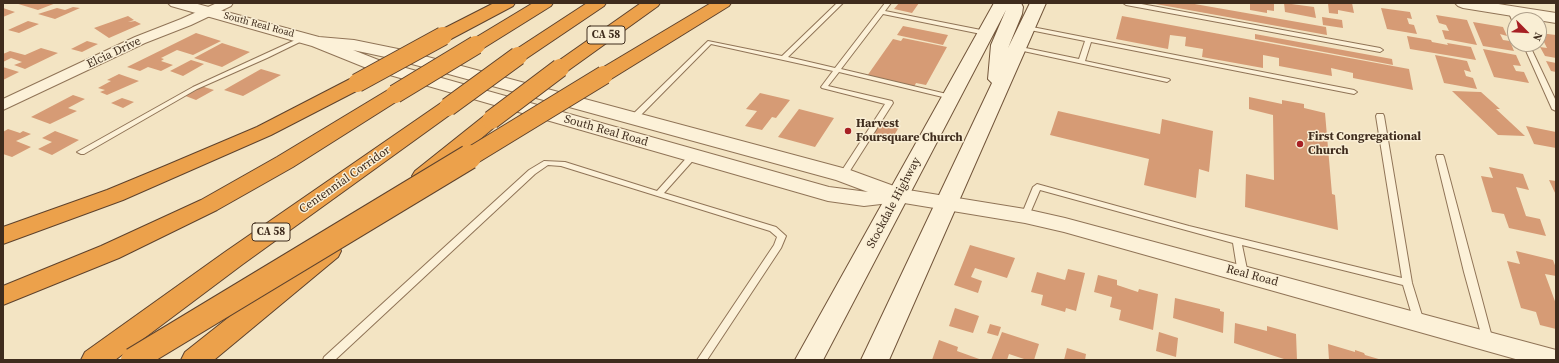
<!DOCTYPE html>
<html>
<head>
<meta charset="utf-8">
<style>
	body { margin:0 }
	#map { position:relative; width:1559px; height:363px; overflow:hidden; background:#f3e4c3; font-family:"Source Serif 4",serif }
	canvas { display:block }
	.frame { position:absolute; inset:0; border:4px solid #3f2c1d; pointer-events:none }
	.north { position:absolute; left:1507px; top:12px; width:40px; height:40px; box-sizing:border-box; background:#f9eed4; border:1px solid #afa08b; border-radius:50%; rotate:114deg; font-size:11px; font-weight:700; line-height:16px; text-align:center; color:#3f2c1d }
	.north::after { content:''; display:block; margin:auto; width:14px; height:18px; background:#a72024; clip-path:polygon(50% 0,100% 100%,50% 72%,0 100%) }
</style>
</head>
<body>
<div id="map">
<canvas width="1559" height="363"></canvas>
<div class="frame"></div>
<div class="north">N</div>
</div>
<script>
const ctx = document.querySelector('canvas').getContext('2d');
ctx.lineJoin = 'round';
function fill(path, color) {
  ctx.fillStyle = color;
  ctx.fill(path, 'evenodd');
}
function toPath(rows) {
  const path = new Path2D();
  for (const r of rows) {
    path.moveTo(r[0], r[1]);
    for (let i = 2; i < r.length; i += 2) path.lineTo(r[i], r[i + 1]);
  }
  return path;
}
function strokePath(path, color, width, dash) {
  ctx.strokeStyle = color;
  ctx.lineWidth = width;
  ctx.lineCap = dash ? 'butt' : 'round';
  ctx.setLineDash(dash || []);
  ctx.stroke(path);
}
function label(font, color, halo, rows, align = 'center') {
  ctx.font = font + ' "Source Serif 4",serif';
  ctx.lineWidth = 3;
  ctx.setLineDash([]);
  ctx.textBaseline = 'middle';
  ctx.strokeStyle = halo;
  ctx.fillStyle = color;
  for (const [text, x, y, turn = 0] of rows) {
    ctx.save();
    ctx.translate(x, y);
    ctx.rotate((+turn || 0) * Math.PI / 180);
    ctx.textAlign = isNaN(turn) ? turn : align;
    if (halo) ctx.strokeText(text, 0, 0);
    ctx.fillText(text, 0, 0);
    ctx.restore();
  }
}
const building = toPath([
	[15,3,56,3,38,10],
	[899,3,919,3,912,13,894,9],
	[1150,3,1189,3,1326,27,1327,35],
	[1250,3,1274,3,1274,11,1267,10,1267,13,1250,10],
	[1284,3,1314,7,1316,18,1285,12],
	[1328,3,1352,3,1354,13,1338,10,1338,14,1329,13],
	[73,7,80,8,55,19,38,14,57,8,65,10],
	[3,8,15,12,3,17],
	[1381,8,1410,12,1412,19,1407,18,1409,24,1414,25,1417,34,1387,29],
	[1436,15,1467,20,1477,45,1445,39,1442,30,1449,31,1446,25,1439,23],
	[128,16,134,20,128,22,135,21,141,24,109,38,94,28],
	[1122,16,1409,69,1413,90,1353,78,1353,73,1331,68,1332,76,1279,66,1279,58,1263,55,1263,68,1202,57,1203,49,1185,46,1186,37,1170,35,1168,49,1116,39],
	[1322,17,1342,20,1343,28,1323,25],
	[28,21,39,24,19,33,8,30],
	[1473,22,1503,27,1507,36,1500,34,1503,40,1510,41,1514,51,1483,46],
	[903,26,948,35,943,45,897,35],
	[196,33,221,41,193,55,177,50,161,58,164,59,161,61,173,65,161,71,148,67,140,71,127,67],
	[1539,33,1556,35,1556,58,1545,56,1540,47,1547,48,1544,42,1539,41],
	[1255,34,1392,59,1393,65,1255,39],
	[1407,36,1431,40,1432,42,1448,45,1447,43,1471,47,1476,60,1410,49],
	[903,38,947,47,926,85,916,83,914,87,867,76,893,39,901,41],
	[87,41,98,44,82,52,71,49],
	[222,43,250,52,222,67,194,58],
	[41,48,58,53,25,69,14,65,22,62,11,58,3,62,3,54,10,51,25,55],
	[1483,49,1516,55,1521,66,1513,65,1516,71,1524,72,1529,83,1494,77],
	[1435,55,1467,61,1471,72,1464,70,1466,76,1473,78,1477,89,1444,83],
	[191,60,204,64,183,76,170,71],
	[1546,61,1556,63,1556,72,1551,71],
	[3,67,19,72,3,80],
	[261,69,281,75,243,96,224,90],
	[119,74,139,81,107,95,100,92,105,90,98,88,111,81,107,80],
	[201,86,214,90,196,100,183,95],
	[1452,91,1481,92,1500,109,1496,109,1525,136,1498,135],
	[760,93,790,100,776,118,772,117,762,130,745,126,757,111,746,109],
	[73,95,85,99,68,108,77,111,50,124,31,117],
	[1249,97,1282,104,1282,100,1304,104,1304,108,1325,113,1332,194,1335,195,1338,230,1245,207,1246,174,1274,180,1273,115,1249,109],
	[122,98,134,102,123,108,111,103],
	[799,109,834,118,815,147,778,137],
	[1058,111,1160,134,1162,119,1213,131,1209,172,1199,169,1196,198,1144,185,1149,159,1050,135],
	[879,122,899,127,892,139,872,134],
	[1526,126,1556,132,1556,148,1534,144],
	[8,129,20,133,23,131,31,134,16,141,31,147,12,157,3,154,3,132],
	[55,131,79,140,52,155,38,149,52,142,42,138],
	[1489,167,1523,174,1529,190,1516,187,1526,216,1540,219,1546,236,1509,228,1504,214,1492,212,1481,176,1493,178],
	[1549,180,1556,181,1556,195],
	[970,245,1015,258,1007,278,975,268,971,277,982,281,978,293,954,285],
	[1516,251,1553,260,1556,268,1556,276,1545,274,1556,304,1556,329,1540,325,1536,312,1521,308,1507,261,1520,264],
	[1068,269,1085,273,1076,311,1066,308,1065,312,1041,305,1043,295,1031,292,1037,272,1065,280],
	[1098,275,1117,280,1117,285,1138,292,1139,289,1158,294,1153,330,1119,320,1121,310,1110,307,1112,297,1094,292],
	[1175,298,1220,309,1220,311,1224,312,1223,333,1173,318],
	[955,308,979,316,973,333,949,326],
	[1235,323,1267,331,1267,326,1296,334,1297,360,1287,360,1234,343],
	[990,324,1001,327,998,336,987,333],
	[1002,332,1039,344,1034,360,1027,360,1009,354,1007,360,991,360],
	[1159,332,1178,338,1176,357,1156,351],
	[939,340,958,347,957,351,982,360,932,360],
	[1328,344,1355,352,1355,350,1364,353,1365,355,1382,360,1329,360],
	[1067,348,1086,354,1085,360,1064,360]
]);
const service = toPath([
	[837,3,843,3,788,57,835,68,885,3,891,3,885,11,986,31,989,33,986,35,883,14,841,69,951,95,955,97,951,99,839,72,828,86,892,101,893,103,846,177,843,177,839,175,885,104,822,88,821,87,833,71,711,44,636,120,633,120,629,118,708,41,782,56,837,3],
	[1123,3,1136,3,1380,48,1383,50,1380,52,1126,5,1123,3],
	[1511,9,1514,11,1518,20,1515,20,1515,22,1512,20,1508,11,1511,9],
	[1027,26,1354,90,1357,92,1354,94,1091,42,1085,61,1169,79,1170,80,1167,82,1014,49,1014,47,1016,46,1079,59,1085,41,1025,29,1024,28,1027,26],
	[304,36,307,38,306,39,267,58,197,89,84,154,81,154,77,152,193,87,304,36],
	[1523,44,1529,44,1556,101,1556,111,1552,109,1523,44],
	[1377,114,1383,114,1384,116,1412,283,1424,322,1422,325,1419,326,1416,325,1414,322,1403,285,1242,245,1248,274,1246,276,1243,277,1240,276,1238,274,1233,243,1040,190,1028,218,1022,218,1021,216,1033,187,1037,184,1189,226,1402,278,1376,116,1377,114],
	[690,154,693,154,697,156,664,193,776,227,786,236,781,248,707,360,697,360,774,245,777,237,770,231,561,166,548,165,535,174,335,360,323,360,324,357,529,170,544,161,565,162,657,191,690,154],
	[1437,155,1443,155,1444,157,1493,341,1491,344,1488,345,1485,344,1483,341,1464,272,1436,157,1437,155]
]);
const minor = toPath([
	[217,3,233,3,231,6,191,25,145,43,3,110,3,99,135,37,181,19,217,3]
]);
const tertiary = toPath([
	[168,3,194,3,319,37,354,40,398,49,850,170,902,189,1025,209,1065,218,1556,350,1556,360,1519,360,1064,232,1025,223,898,202,864,206,828,201,369,69,312,46,171,6,168,3],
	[353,50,390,58,836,180,868,192,829,187,381,61,353,50],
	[1455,3,1492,3,1556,13,1556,23,1463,8,1458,6,1455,3]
]);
const secondary = toPath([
	[994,3,1021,3,1023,7,1022,14,1008,48,1030,3,1046,3,889,360,861,360,992,83,988,79,991,45,1006,10,823,360,795,360,994,3]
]);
const motorway = toPath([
	[494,3,515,3,513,6,449,40,443,41,437,40,434,36,437,32,494,3],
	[533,3,553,3,551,6,482,49,476,50,470,49,467,45,470,41,533,3],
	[587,3,606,3,604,6,524,60,518,61,512,60,509,56,512,52,587,3],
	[641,3,660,3,658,6,566,72,560,74,554,72,551,68,554,64,641,3],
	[711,3,731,3,729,6,611,79,604,81,597,79,595,75,597,71,711,3],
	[357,77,364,79,366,83,364,87,271,135,123,200,3,244,3,227,107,190,165,166,257,127,350,79,357,77],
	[395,88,402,90,405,94,402,98,293,167,217,210,119,258,3,305,3,286,101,246,201,200,277,157,388,90,395,88],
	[448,101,455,103,458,107,455,111,243,264,115,360,81,360,85,352,225,252,441,103,448,101],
	[491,114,498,116,501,120,498,124,431,181,423,183,415,181,412,176,415,171,484,116,491,114],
	[329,243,338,245,341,251,338,257,214,360,181,360,185,352,320,245,329,243]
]);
const motorwayBridgeFar1 = toPath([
	[357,83,443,36],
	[395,94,476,45],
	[448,107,518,56],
	[491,120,560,68],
	[468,158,604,75]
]);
const motorwayBridge = toPath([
	[133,360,469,157]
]);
const markers = [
	[848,131,4,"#a72024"],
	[1300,144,4,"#a72024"]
];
const farStreetnames = [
	["South Real Road",259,25,15]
];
const shields = [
	[606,35,38],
	[271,232,38]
];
const shieldNames = [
	["CA 58",606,35],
	["CA 58",271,232]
];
const streetNames = [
	["Elcia Drive",114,53,-25],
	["South Real Road",606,131,16],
	["Centennial Corridor",345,180,-35],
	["Stockdale Highway",894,203,-62],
	["Real Road",1252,276,15]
];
const poiNames = [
	["Harvest",856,124],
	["Foursquare Church",856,138],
	["First Congregational",1308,137],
	["Church",1308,151]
];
fill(building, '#d69b75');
strokePath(service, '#907457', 2);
strokePath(minor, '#907457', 2);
strokePath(tertiary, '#907457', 2);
strokePath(secondary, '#72553a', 2);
strokePath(motorway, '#5e422c', 2);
fill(service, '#fcf1d8');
fill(minor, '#fcf1d8');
fill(tertiary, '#fcf1d8');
fill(secondary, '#fcf1d8');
fill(motorway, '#eca14b');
strokePath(motorwayBridgeFar1, '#5e422c', 20, []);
strokePath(motorwayBridge, '#5e422c', 26, []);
strokePath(motorwayBridgeFar1, '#eca14b', 18);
strokePath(motorwayBridge, '#eca14b', 24);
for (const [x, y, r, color] of markers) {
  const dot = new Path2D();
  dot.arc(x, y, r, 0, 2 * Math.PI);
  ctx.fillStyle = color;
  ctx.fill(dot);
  strokePath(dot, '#f9eed4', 1.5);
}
label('10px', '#3f2c1d', '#f9eed4', farStreetnames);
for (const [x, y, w] of shields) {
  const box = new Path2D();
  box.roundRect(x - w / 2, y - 9, w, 18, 3);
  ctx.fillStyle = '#f9eed4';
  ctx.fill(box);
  strokePath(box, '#3f2c1d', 1);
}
label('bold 11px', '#3f2c1d', null, shieldNames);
label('12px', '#3f2c1d', '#f9eed4', streetNames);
label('bold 12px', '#3f2c1d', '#f9eed4', poiNames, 'left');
</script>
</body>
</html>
